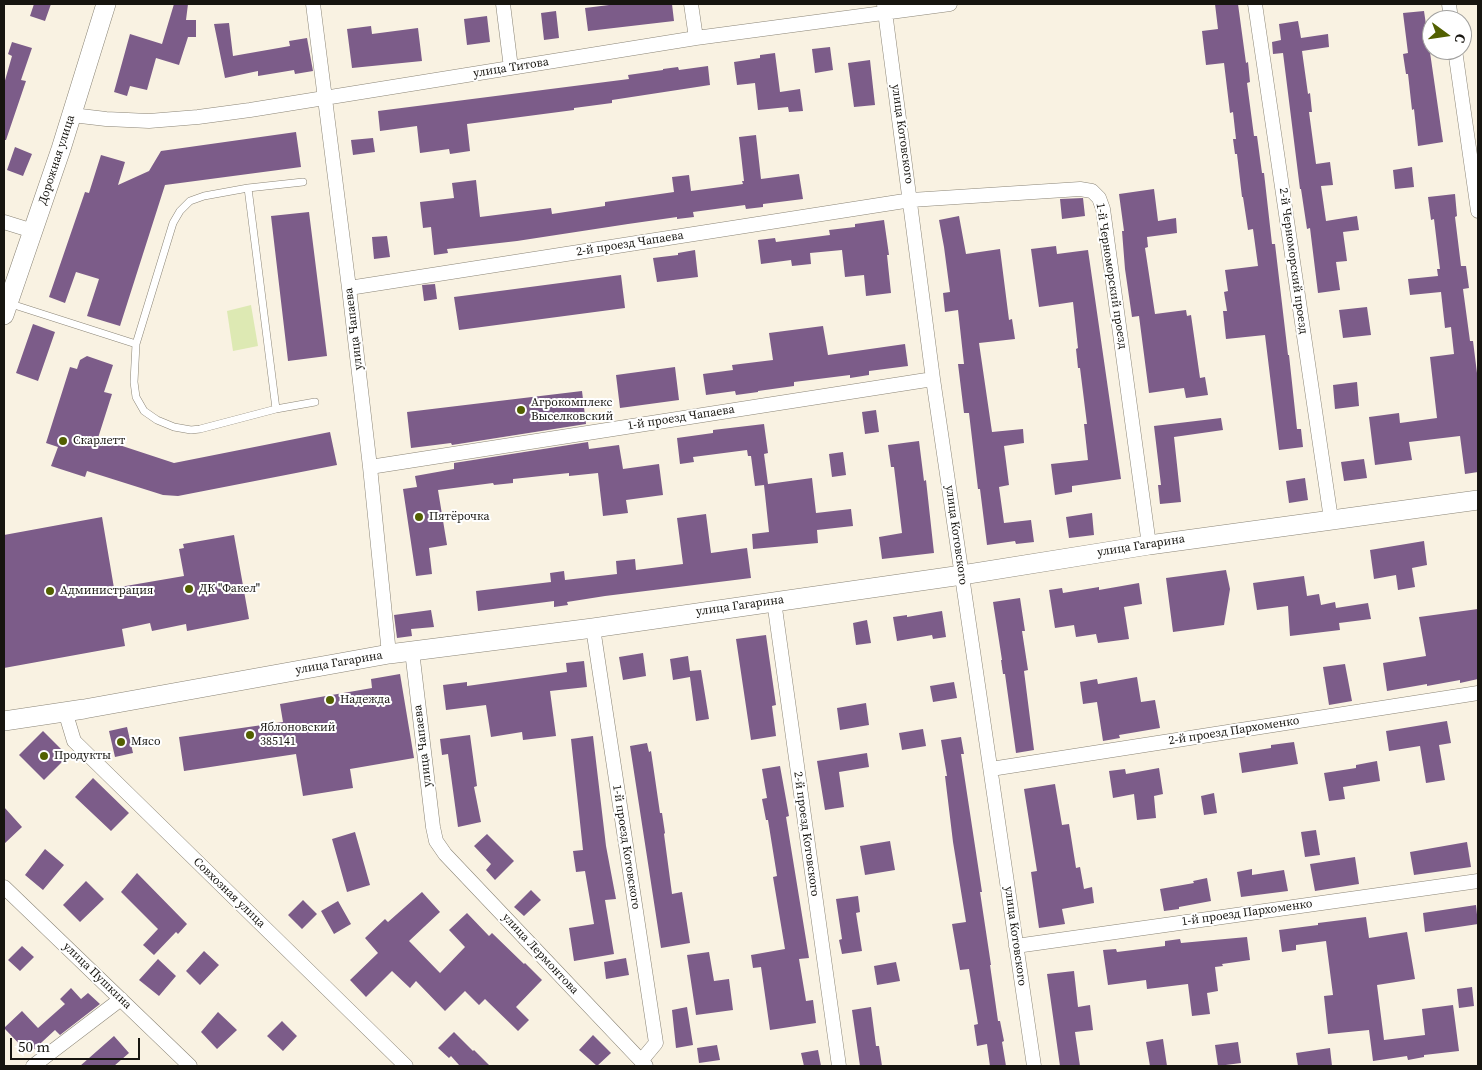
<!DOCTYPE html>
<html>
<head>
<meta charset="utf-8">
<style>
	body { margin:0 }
	#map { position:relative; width:1482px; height:1070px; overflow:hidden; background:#f9f2e2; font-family:"Source Serif 4",serif }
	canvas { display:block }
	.frame { position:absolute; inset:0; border:5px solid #171510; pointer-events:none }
	.north { position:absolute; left:1422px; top:10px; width:50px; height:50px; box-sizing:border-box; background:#fff; border:1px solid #a2a19f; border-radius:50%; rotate:104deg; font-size:14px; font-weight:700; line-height:20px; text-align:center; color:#171510 }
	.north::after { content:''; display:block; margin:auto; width:18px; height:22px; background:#526001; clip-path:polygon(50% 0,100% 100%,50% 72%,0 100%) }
	.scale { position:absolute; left:10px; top:1038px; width:130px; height:22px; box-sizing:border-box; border:2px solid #171510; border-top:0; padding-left:6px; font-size:15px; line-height:18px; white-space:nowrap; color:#171510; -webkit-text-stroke:4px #fff; paint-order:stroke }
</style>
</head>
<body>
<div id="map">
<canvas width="1482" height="1070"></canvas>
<div class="frame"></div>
<div class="north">С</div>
<div class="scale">50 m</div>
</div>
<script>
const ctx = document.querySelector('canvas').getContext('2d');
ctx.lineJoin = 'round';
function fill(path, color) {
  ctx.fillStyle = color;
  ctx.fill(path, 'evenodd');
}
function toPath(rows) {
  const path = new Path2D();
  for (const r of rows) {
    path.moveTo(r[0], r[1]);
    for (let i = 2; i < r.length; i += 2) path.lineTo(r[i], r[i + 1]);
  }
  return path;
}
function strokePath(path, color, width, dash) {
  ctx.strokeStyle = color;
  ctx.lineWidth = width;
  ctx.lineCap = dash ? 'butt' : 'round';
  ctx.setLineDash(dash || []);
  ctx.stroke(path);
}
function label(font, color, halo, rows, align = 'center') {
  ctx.font = font + ' "Source Serif 4",serif';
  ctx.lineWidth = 4;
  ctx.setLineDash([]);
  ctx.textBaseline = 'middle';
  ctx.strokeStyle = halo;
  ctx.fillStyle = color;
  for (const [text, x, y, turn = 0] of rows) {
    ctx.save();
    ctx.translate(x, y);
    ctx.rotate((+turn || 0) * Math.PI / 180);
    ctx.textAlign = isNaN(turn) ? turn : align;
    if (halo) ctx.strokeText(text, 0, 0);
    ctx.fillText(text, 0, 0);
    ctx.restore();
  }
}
const green = toPath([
	[251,305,258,346,233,351,227,311]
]);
const building = toPath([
	[34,4,51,4,45,21,30,16],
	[174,4,188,4,186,20,196,20,196,37,188,37,179,65,156,58,147,90,130,86,127,96,114,92,130,34,162,44],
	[617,4,672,4,674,21,588,31,585,8],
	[1215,4,1238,4,1246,63,1248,62,1250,82,1247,83,1254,136,1257,136,1262,173,1264,173,1272,244,1275,244,1288,355,1289,355,1297,429,1301,429,1303,447,1279,450,1265,335,1226,339,1223,311,1227,311,1224,292,1228,291,1225,270,1258,266,1253,229,1248,230,1243,197,1242,197,1237,154,1235,154,1233,139,1236,139,1233,112,1230,113,1224,63,1206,65,1202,31,1218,29],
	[556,11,559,38,544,40,541,13],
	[1424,11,1443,142,1418,146,1414,109,1412,110,1408,74,1406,74,1403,54,1408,53,1403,13],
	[487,16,490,42,467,45,464,19],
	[1298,21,1301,38,1328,34,1329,47,1302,51,1308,94,1310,93,1312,112,1309,112,1316,164,1330,162,1333,185,1321,186,1326,221,1357,216,1359,230,1343,232,1347,261,1336,262,1340,290,1318,293,1310,228,1307,229,1301,189,1300,189,1283,53,1273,54,1272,42,1281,40,1279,24],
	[229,23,233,56,290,46,289,41,307,38,313,71,295,74,294,70,258,76,258,71,225,78,214,24],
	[371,26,372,34,418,28,422,61,352,68,347,29],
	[12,42,32,48,21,80,26,81,6,140,4,140,4,84,12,56,8,54],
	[830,47,833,70,815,73,812,49],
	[775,53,780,92,800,89,803,111,789,112,788,107,758,110,755,83,737,85,734,62,760,58,760,55],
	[870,60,875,105,854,107,848,63],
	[708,66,710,85,612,100,612,103,574,108,574,110,467,124,470,151,450,154,449,149,420,153,417,126,380,131,378,111,629,79,628,75,663,70,663,69,678,67,679,70],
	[296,132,301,167,165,185,120,326,87,316,99,279,76,272,65,303,49,297,85,192,89,193,101,155,125,162,118,185,149,171,161,151],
	[756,135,761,179,799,174,803,199,763,204,763,207,746,209,745,205,693,212,694,217,677,219,677,217,628,224,517,241,447,249,448,253,434,255,431,227,423,228,420,202,454,198,452,183,476,180,480,217,551,208,552,214,605,206,605,202,674,192,672,177,689,175,691,191,743,184,742,181,744,181,739,137],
	[373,138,375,152,353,155,351,140],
	[15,147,32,154,23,176,7,170],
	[1412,167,1414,187,1395,189,1393,170],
	[1154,189,1158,221,1176,218,1177,233,1147,237,1148,247,1145,248,1155,314,1186,310,1187,316,1191,315,1200,378,1205,377,1208,395,1186,398,1184,388,1149,393,1139,316,1132,317,1125,269,1122,231,1124,231,1119,194],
	[1455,194,1457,216,1455,217,1461,266,1466,266,1469,288,1463,289,1470,341,1473,341,1478,381,1478,472,1465,474,1460,436,1409,442,1412,460,1375,465,1369,417,1399,413,1400,423,1437,418,1430,357,1454,354,1451,327,1445,328,1441,292,1410,295,1408,279,1438,276,1437,269,1440,269,1434,219,1431,220,1428,197],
	[1083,198,1085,216,1062,219,1060,199],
	[309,212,327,356,288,361,271,216],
	[959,216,966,254,1000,249,1009,320,1012,319,1015,339,979,343,992,432,1023,429,1024,443,1004,446,1009,485,999,487,1004,523,1031,520,1034,542,1016,544,1015,541,987,545,980,489,978,489,969,413,964,413,958,364,964,364,958,310,945,312,943,293,950,292,944,247,939,220],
	[884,220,889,255,887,255,891,293,866,296,864,275,845,277,842,250,810,253,811,264,792,266,791,260,761,264,758,240,775,238,776,242,830,235,829,230,855,227,855,224],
	[387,236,390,257,374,259,372,237],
	[1056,246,1057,254,1088,250,1121,479,1072,486,1072,492,1055,495,1051,464,1088,460,1084,424,1087,424,1080,368,1078,368,1076,349,1078,348,1073,302,1039,307,1031,249],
	[695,250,698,277,657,282,653,258,678,255,678,253],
	[621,275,625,308,459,330,454,297],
	[435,284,437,299,424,301,422,285],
	[1367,307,1371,335,1343,338,1339,310],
	[33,324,55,332,38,381,16,373],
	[823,326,828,355,905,344,908,366,869,371,869,375,850,378,850,375,794,382,794,386,758,391,758,392,736,395,735,391,706,395,703,374,733,370,732,365,773,360,769,333],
	[87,356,113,365,104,392,112,394,98,438,174,463,330,432,337,465,178,496,163,495,87,471,85,477,51,466,58,447,46,443,70,367,77,369,80,360],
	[675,367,679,400,620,408,616,375],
	[1357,382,1359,406,1335,409,1333,385],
	[582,391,586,424,452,445,451,443,411,448,407,412],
	[876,410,879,432,865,434,862,412],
	[1221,418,1223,430,1174,437,1181,502,1160,504,1158,485,1161,485,1154,426],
	[764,424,768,453,764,454,768,484,812,478,816,513,851,509,853,526,817,530,818,543,753,549,752,534,769,532,764,485,755,486,751,456,748,456,747,450,693,457,694,462,680,464,677,438,713,433,713,430],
	[919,441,924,481,926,480,934,553,882,559,879,537,902,533,894,467,891,467,888,445],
	[588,442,589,449,619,445,623,469,659,464,663,495,626,500,628,513,603,516,598,473,569,476,569,473,513,479,513,483,494,485,493,483,438,490,447,545,429,548,432,574,416,576,403,489,417,487,415,476,454,469,454,463],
	[843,452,846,475,832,477,829,454],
	[1364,459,1367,478,1344,481,1341,462],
	[1305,478,1308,500,1289,503,1286,481],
	[1092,513,1094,535,1069,538,1066,517],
	[706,514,711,553,747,548,751,578,605,596,567,602,568,605,554,607,554,601,478,611,476,591,551,582,550,573,564,571,565,580,617,574,616,561,635,559,636,570,683,564,677,518],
	[102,517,114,588,184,576,179,549,184,548,183,544,234,535,249,619,187,631,186,624,152,631,150,623,122,629,125,646,4,668,4,535],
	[1424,541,1427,565,1412,568,1415,587,1398,590,1396,575,1374,579,1370,550],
	[1226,570,1230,589,1224,625,1173,632,1166,578],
	[1304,576,1307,596,1319,594,1321,605,1335,602,1336,608,1368,603,1371,619,1339,623,1340,630,1290,636,1288,606,1257,610,1253,583],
	[1139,583,1142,604,1124,607,1129,639,1098,643,1096,634,1076,637,1074,625,1055,628,1049,590,1062,588,1063,593,1099,587,1099,590],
	[1020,598,1025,631,1022,631,1028,670,1024,671,1034,750,1016,753,1005,674,1003,674,1001,660,1002,660,993,602],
	[1478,609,1478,679,1460,683,1460,680,1427,686,1427,684,1387,691,1383,663,1426,656,1419,617],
	[431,610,434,627,411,629,412,636,397,638,394,615],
	[942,611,946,637,933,639,932,635,897,641,893,617,907,615,907,617],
	[867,620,871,643,856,645,853,623],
	[766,635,776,705,772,706,776,736,751,740,736,639],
	[643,653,646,676,623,680,619,657],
	[688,656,690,671,701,670,709,719,696,721,690,677,673,680,670,659],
	[584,661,587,687,550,691,556,736,523,740,522,732,491,737,486,705,446,710,443,685,467,682,467,686,567,672,566,663],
	[1345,664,1352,701,1329,705,1323,667],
	[400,674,414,758,350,769,353,788,303,796,296,754,184,771,179,737,283,722,280,704,372,688,371,679],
	[1137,677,1141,702,1155,700,1160,728,1119,735,1120,738,1103,741,1097,702,1083,704,1080,682,1097,679,1098,684],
	[954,682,957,698,933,702,930,686],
	[866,703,869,725,840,730,837,708],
	[1447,721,1451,743,1439,745,1445,780,1426,783,1420,746,1389,751,1386,731],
	[127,727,133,753,115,757,109,731],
	[923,729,926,746,902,750,899,733],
	[43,731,68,756,44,780,19,755],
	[470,735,477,786,474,787,481,822,458,827,448,754,442,755,440,739],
	[593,736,606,846,616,899,605,900,614,954,574,961,569,928,594,924,585,871,576,872,573,851,583,850,571,739],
	[961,737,964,754,961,754,982,892,980,892,991,965,990,965,998,1021,1000,1021,1004,1041,1002,1042,1006,1066,990,1066,987,1044,977,1046,974,1025,978,1024,969,969,960,970,952,924,966,922,953,842,945,776,947,776,941,740],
	[1294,742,1298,764,1242,773,1239,753,1271,748,1271,745],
	[647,743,649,752,651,751,660,813,662,813,665,833,664,834,672,894,682,892,690,943,661,948,630,746],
	[867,753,869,767,839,772,844,807,825,810,817,761],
	[1377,761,1380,781,1343,787,1345,799,1329,801,1324,773,1356,768,1356,765],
	[780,766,789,816,786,817,809,958,799,959,806,1001,813,1000,816,1023,770,1030,761,967,753,968,751,955,785,949,773,877,777,876,768,820,766,820,762,799,767,798,762,769],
	[1159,768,1163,794,1154,796,1156,818,1137,820,1134,794,1113,798,1109,771,1125,769,1126,774],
	[93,778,129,813,111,831,75,797],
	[1055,784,1062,825,1069,824,1076,868,1080,867,1084,889,1092,887,1094,903,1062,909,1065,924,1039,928,1031,872,1037,871,1024,789],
	[1214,793,1217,813,1204,815,1201,796],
	[4,807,22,827,4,844],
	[1316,830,1320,855,1305,857,1301,832],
	[355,832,370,885,347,892,332,839],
	[487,834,514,861,495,880,486,870,491,864,474,846],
	[890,841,895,870,865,875,860,846],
	[1467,842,1471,867,1414,875,1410,852],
	[45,849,64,865,43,890,25,875],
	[1355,857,1359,884,1315,891,1310,864],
	[1252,869,1252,875,1284,870,1288,891,1241,897,1237,872],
	[137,873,187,924,178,934,176,932,154,955,143,945,158,929,121,892],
	[1207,878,1211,901,1179,907,1179,909,1164,911,1160,889,1194,883,1193,881],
	[86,881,104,899,80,922,63,905],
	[531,890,541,900,524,916,514,907],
	[422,892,440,912,409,941,440,973,465,947,449,930,467,913,489,936,492,933,524,964,525,963,542,980,516,1007,529,1020,518,1031,485,999,479,1005,465,991,445,1011,416,981,410,988,392,971,366,997,350,980,378,953,365,938,385,919,388,922],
	[858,896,860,912,856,913,862,951,842,954,839,940,842,939,836,899],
	[303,900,317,914,302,929,288,915],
	[338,901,351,924,334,934,321,911],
	[1476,905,1478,924,1425,932,1423,913],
	[1366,917,1369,938,1407,932,1415,979,1377,985,1384,1040,1425,1035,1422,1009,1453,1005,1459,1051,1424,1055,1424,1057,1408,1060,1407,1056,1373,1061,1369,1030,1328,1034,1324,996,1333,995,1326,941,1296,945,1296,950,1282,952,1279,930,1318,925,1318,923],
	[1247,937,1250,960,1222,964,1223,966,1215,967,1218,991,1207,993,1210,1014,1192,1016,1188,984,1147,989,1146,980,1108,985,1103,950,1116,949,1117,952,1165,946,1165,941,1180,939,1181,943],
	[22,946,34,957,20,971,8,960],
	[204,951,219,965,200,985,186,971],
	[709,952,714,981,729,979,733,1010,696,1015,687,955],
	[626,958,629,975,606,979,604,962],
	[158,959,176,976,159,996,139,980],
	[896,962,900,981,877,985,874,966],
	[1074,971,1078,1007,1090,1005,1093,1030,1075,1032,1080,1066,1060,1066,1047,974],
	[1472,987,1474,1006,1459,1008,1457,989],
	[71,988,81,999,88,993,100,1004,60,1035,55,1030,29,1054,4,1028,22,1011,38,1028,65,1004,60,999],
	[687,1007,693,1045,676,1048,672,1010],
	[871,1007,876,1046,879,1046,882,1066,860,1066,852,1010],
	[218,1012,237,1030,217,1049,201,1032],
	[282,1021,297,1036,283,1051,267,1036],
	[454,1032,473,1051,474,1050,490,1066,458,1066,459,1065,451,1056,449,1058,438,1048],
	[593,1035,611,1053,597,1066,579,1050],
	[114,1036,129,1053,114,1066,80,1066],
	[1163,1039,1167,1066,1150,1066,1146,1042],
	[1238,1042,1241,1063,1218,1066,1215,1045],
	[717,1045,720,1060,699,1063,697,1048],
	[1330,1048,1332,1066,1298,1066,1296,1053],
	[818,1050,821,1066,804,1066,801,1053]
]);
const lane = toPath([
	[248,188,303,182],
	[8,303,136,344,134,382,136,397,144,411,157,420,174,427,191,430,200,429,276,409,315,402],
	[136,344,173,223,180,211,190,201,204,196,248,188,276,409]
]);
const street = toPath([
	[313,4,349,288,370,467,389,654],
	[503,4,511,68],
	[691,4,696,38],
	[884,4,933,379,1034,1066],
	[1255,4,1331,519],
	[1449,4,1451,20],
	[1455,50,1478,211],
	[72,115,106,119,149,121,198,117,250,110,696,38,950,4],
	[4,222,33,231],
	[349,288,911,200,1080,189,1092,191,1099,198,1103,209,1149,545],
	[370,467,933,379],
	[774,601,839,1066],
	[593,628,656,1043,641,1061],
	[412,651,433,827,436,841,445,854,646,1066],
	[65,711,74,741,406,1066],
	[991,769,1478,693],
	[4,887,190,1066],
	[1016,946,1478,881],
	[33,1066,121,999]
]);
const secondary = toPath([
	[4,315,61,149,106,4],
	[4,721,84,709,389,654,593,628,962,575,1149,545,1478,500]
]);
const markers = [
	[521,410,5,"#526001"],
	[63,441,5,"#526001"],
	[419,517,5,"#526001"],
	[189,589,5,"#526001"],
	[50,591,5,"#526001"],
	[330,700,5,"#526001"],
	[250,735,5,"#526001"],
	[121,742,5,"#526001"],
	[44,756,5,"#526001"]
];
const streetNames = [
	["улица Титова",511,68,-9],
	["улица Котовского",902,134,82],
	["Дорожная улица",57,160,-72],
	["2-й проезд Чапаева",630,244,-9],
	["2-й Черноморский проезд",1293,261,82],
	["1-й Черноморский проезд",1111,276,81],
	["улица Чапаева",354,329,-97],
	["1-й проезд Чапаева",681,418,-9],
	["улица Котовского",956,535,82],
	["улица Гагарина",1141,546,-9],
	["улица Гагарина",740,606,-8],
	["улица Гагарина",339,663,-10],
	["2-й проезд Пархоменко",1234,731,-9],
	["улица Чапаева",423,746,-97],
	["2-й проезд Котовского",806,834,82],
	["1-й проезд Котовского",626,847,81],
	["Совхозная улица",229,893,44],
	["1-й проезд Пархоменко",1247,913,-8],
	["улица Котовского",1015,936,82],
	["улица Лермонтова",540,954,47],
	["улица Пушкина",97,976,44]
];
const poiNames = [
	["Агрокомплекс",531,403],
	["Выселковский",531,417],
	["Скарлетт",73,441],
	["Пятёрочка",429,517],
	["ДК \"Факел\"",199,589],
	["Администрация",60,591],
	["Надежда",340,700],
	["Яблоновский",260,728],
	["385141",260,742],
	["Мясо",131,742],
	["Продукты",54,756]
];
fill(green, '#dde9b3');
fill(building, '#7c5c89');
strokePath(lane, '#8b8577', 8);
strokePath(street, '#8b8577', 15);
strokePath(secondary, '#8b8577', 20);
strokePath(lane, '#fff', 7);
strokePath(street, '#fff', 14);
strokePath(secondary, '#fff', 19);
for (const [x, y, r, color] of markers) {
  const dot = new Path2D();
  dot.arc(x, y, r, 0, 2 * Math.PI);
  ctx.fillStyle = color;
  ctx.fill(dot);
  strokePath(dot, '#fff', 2);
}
label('12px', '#171510', '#fff', streetNames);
label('12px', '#171510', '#fff', poiNames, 'left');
</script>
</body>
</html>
